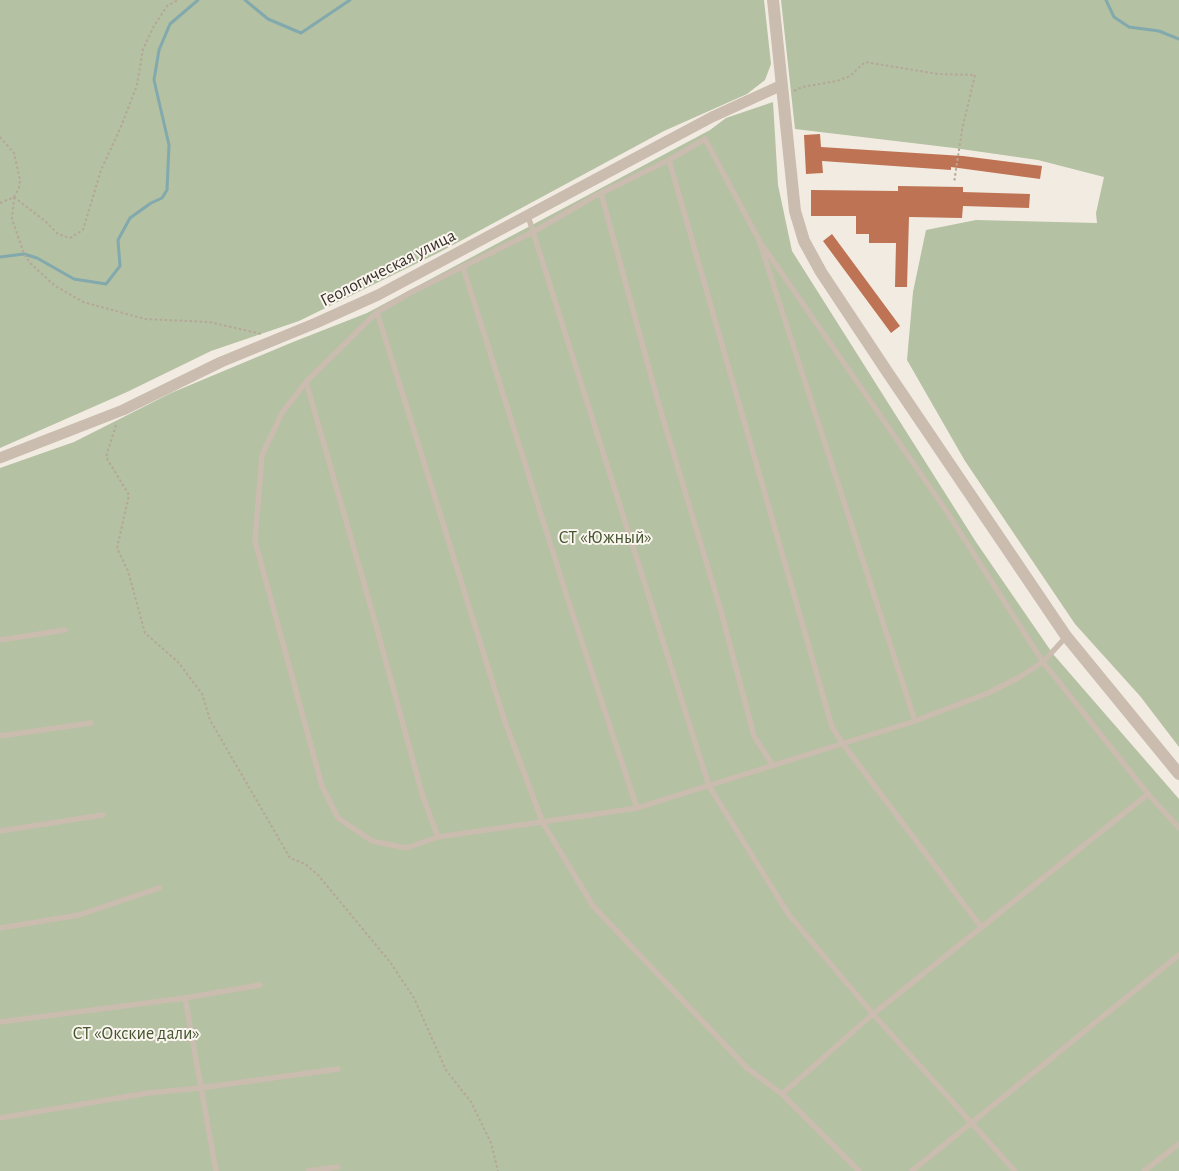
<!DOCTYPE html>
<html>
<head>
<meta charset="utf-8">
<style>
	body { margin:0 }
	canvas { display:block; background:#f2ebe1 }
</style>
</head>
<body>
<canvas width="1179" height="1171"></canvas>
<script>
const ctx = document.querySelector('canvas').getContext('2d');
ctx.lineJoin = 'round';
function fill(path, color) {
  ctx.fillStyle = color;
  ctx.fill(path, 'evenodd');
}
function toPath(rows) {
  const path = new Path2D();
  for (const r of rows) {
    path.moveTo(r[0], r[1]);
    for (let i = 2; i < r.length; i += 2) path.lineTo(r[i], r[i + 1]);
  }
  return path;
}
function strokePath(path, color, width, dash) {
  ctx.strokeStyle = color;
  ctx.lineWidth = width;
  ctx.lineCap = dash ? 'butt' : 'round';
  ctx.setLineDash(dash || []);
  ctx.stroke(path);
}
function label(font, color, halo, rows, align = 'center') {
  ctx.font = font + ' "Alegreya Sans",sans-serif';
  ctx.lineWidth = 4;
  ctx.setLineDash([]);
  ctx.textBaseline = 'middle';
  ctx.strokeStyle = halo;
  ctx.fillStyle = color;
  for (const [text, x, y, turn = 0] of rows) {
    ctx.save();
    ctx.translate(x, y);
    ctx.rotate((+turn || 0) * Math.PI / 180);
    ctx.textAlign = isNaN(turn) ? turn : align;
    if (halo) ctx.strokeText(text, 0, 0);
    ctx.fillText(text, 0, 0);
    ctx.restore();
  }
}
const green = toPath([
	[0,0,764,0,771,64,765,80,747,94,664,131,440,252,299,321,211,351,127,392,0,448],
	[781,0,1179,0,1179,747,1140,696,1075,624,965,461,907,360,913,292,926,230,976,220,1097,223,1096,213,1104,177,1038,160,954,148,795,129],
	[773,102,778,185,792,251,976,542,1053,654,1179,799,1179,1171,0,1171,0,468,74,442,171,393,293,342,367,313,710,130,726,118]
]);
const stream = toPath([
	[245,0,268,19,301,33,350,0],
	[1106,0,1114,17,1129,27,1159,31,1179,39],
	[0,257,24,254,37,258,74,279,106,284,120,266,118,240,130,218,151,203,162,198,167,190,169,145,154,80,159,50,170,24,198,0]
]);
const building = toPath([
	[820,134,821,147,963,156,1042,166,1040,179,951,167,951,170,822,161,823,173,806,174,804,135],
	[898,186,963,187,963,192,1030,194,1029,208,963,206,962,218,909,217,907,287,895,287,896,243,869,243,869,234,856,234,856,216,811,216,811,190,898,191],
	[832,234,900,326,891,333,823,241]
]);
const path = toPath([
	[794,91,802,87,837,81,850,76,865,62,938,74,975,75,962,130,954,183],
	[0,137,14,153,20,180,19,188,14,197,0,203],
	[14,197,45,221,58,234,70,238,83,230,101,170,120,129,137,85,143,49,154,26,167,6,178,0],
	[14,197,12,219,24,254,30,263,54,285,83,302,145,319,209,322,262,334],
	[116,425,106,457,129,495,117,548,128,571,145,633,178,662,202,694,210,720,290,858,305,864,318,875,390,962,414,998,446,1070,471,1102,491,1143,498,1171]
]);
const service = toPath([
	[669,160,832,727,843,744,981,927],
	[601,193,659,405,721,611,754,736,773,766],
	[528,216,709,786,789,915,873,1014,1015,1171],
	[763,246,947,512,1043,662,1066,637],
	[463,267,568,600,637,808],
	[377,312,505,722,543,823,593,906,747,1068,782,1094,859,1171],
	[306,382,372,611,423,797,438,837],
	[0,640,65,630],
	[915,721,759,240,705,139,669,160,595,196,533,232,410,293,377,312,306,382,282,413,262,455,255,541,322,786,338,818,372,841,406,848,438,837,637,808,915,721,988,693,1018,678,1043,662,1148,794,1179,828],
	[0,736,91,723],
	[0,831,103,815],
	[0,928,79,915,159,888],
	[185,998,216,1171],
	[0,1022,185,998,260,985],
	[782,1094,873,1014,1148,794],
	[0,1118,148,1093,200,1088,338,1069],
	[308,1171,338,1167],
	[912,1171,1179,955],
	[1144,1171,1179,1144]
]);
const minor = toPath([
	[0,458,123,410,221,362,316,323,378,295,712,117,782,85]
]);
const tertiary = toPath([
	[773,0,795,211,804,241,821,272,888,373,1066,636,1179,774]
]);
const streetNames = [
	["Геологическая улица",388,268,-27]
];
const parkNames = [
	["СТ «Южный»",605,538],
	["СТ «Окские дали»",136,1034]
];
fill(green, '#b4c1a2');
strokePath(stream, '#82a9ad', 3);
fill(building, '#be7454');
strokePath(path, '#b6a698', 2, [2.5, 2.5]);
strokePath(service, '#cabcae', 5.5);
strokePath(minor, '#cabcae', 11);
strokePath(tertiary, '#cabcae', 12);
label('18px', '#39312c', '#faf5ee', streetNames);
label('18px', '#465631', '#faf5ee', parkNames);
</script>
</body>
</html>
